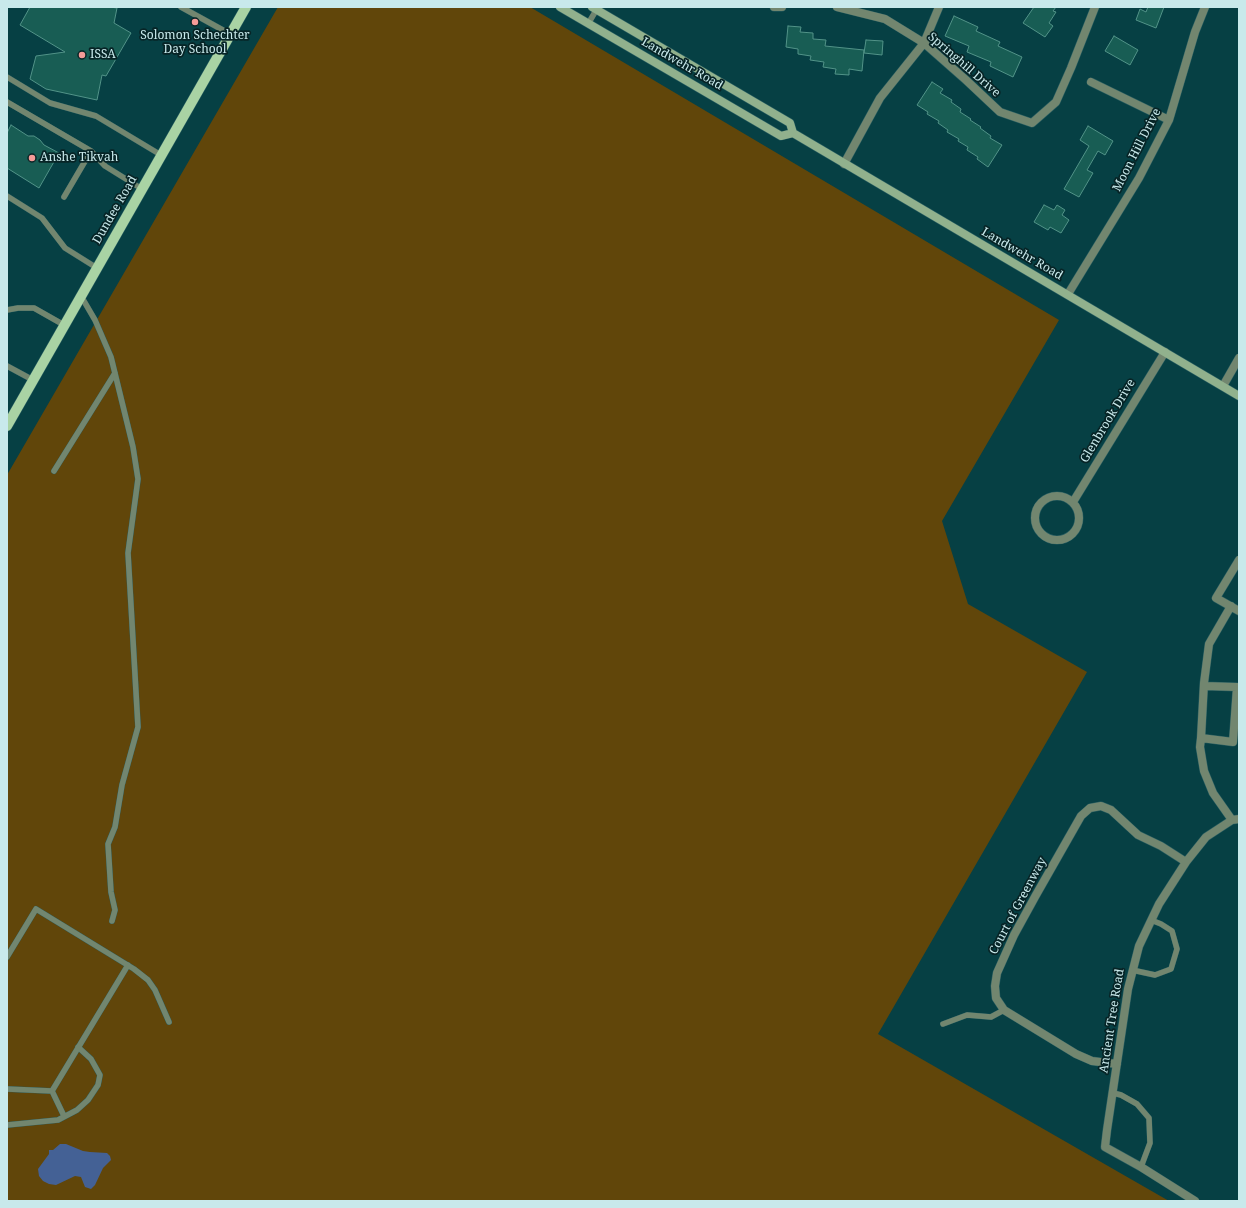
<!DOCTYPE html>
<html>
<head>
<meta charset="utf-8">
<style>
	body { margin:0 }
	#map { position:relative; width:1246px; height:1208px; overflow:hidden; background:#064044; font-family:"Noto Serif",serif }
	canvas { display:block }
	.frame { position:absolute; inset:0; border:8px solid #c8e9eb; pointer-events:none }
</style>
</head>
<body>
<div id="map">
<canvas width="1246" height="1208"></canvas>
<div class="frame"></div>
</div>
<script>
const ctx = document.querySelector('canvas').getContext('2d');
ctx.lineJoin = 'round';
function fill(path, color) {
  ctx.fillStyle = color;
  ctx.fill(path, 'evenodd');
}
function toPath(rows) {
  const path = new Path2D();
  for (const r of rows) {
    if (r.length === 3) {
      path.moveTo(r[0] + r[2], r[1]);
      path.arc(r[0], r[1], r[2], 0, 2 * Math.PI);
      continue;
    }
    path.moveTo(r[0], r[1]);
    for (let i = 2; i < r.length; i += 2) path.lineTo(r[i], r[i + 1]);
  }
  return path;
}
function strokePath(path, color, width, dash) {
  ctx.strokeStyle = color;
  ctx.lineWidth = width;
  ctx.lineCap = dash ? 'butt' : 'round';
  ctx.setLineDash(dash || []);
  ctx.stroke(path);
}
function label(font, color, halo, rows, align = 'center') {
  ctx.font = font + ' "Noto Serif",serif';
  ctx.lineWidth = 3.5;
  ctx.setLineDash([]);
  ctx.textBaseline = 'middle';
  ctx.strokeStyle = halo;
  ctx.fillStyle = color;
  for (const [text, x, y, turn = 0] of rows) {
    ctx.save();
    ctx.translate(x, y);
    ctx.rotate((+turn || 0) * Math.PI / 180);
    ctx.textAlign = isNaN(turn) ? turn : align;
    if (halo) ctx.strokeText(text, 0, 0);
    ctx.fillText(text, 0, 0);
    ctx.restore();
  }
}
const green = toPath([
	[278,7,530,7,1059,320,942,521,968,604,1087,672,878,1034,1169,1201,7,1201,7,475]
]);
const water = toPath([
	[60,1144,66,1144,83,1151,90,1152,107,1153,110,1156,111,1160,103,1168,95,1185,91,1189,85,1187,81,1177,75,1176,56,1185,49,1184,43,1181,39,1176,38,1169,49,1154,49,1150,53,1150]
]);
const building = toPath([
	[30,7,110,7,117,8,114,23,131,33,106,76,102,75,97,100,46,89,30,79,36,56,65,52,20,25,30,7],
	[1034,7,1056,7,1053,11,1056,12,1049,23,1053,26,1045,37,1023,23,1034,7],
	[1148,7,1164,7,1156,28,1136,20,1140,9,1146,12,1148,7],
	[954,16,978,27,976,31,1000,42,998,46,1022,57,1013,77,990,66,991,62,967,52,969,46,945,36,954,16],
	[788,26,801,27,800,32,813,33,813,39,826,40,825,46,864,50,862,71,849,69,849,75,835,74,836,69,823,67,824,62,810,60,811,56,798,54,798,49,786,47,788,26],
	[1114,36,1138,50,1130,65,1105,51,1114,36],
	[866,40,883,41,882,55,864,53,866,40],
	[932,82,943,89,940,93,952,100,951,102,961,109,960,112,971,119,970,120,981,127,980,128,991,136,990,138,1002,145,988,167,977,159,978,157,967,150,968,147,958,141,959,139,947,132,948,130,938,123,939,121,927,114,928,112,917,105,932,82],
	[11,125,28,136,34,136,40,140,44,145,59,153,39,188,7,168,7,133,11,125],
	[1088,126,1113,141,1105,155,1098,151,1087,170,1093,173,1079,197,1064,189,1089,146,1080,140,1088,126],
	[1044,205,1054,210,1057,205,1065,210,1062,215,1069,220,1061,233,1050,227,1048,230,1034,222,1044,205]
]);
const lane = toPath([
	[181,7,230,34],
	[588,24,598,7],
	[7,77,50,103,96,116,161,155],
	[7,102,91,151,105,166,142,189],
	[7,196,42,218,65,248,97,268],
	[64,197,91,151],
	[81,296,95,320,111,357,133,447,138,479,128,553,138,727,122,785,115,827,108,844,111,892,115,910,112,921],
	[7,310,18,308,34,308,64,325],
	[7,366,33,380],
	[54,471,115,373],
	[7,957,36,909,134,969,148,980,155,990,169,1022],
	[1132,970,1155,975,1171,969,1177,949,1172,931,1161,924,1151,920],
	[943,1024,967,1015,991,1017,1004,1010],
	[7,1089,52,1091,128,965],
	[52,1091,64,1116],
	[1113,1093,1121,1095,1137,1104,1149,1118,1150,1143,1141,1167],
	[7,1125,58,1120,77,1110,88,1100,98,1085,100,1075,91,1059,78,1047]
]);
const street = toPath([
	[774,7,782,7],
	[837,7,885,19,924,43,966,80,1000,112,1032,123,1056,102,1071,68,1095,7],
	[1091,82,1169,120],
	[844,164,880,98,924,43,939,7],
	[1068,294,1139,178,1169,120,1195,32,1205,7],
	[1223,386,1239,358],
	[1057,518,22],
	[1073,502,1165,352],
	[1239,560,1216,598,1239,611],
	[1204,686,1237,687,1233,742,1201,738,1204,683,1209,644,1231,606],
	[1201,738,1200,747,1204,771,1213,793,1232,820],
	[1117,1064,1092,1061,1076,1054,1004,1010,996,998,995,986,997,973,1014,935,1036,895,1081,816,1090,808,1101,806,1111,810,1138,835,1161,846,1186,862],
	[1195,1201,1141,1167,1105,1147,1107,1130,1128,989,1139,946,1159,904,1186,862,1206,837,1232,820,1239,819]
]);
const secondary = toPath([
	[560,7,781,136,793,133,790,123,592,7],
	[793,133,1239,396]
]);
const primary = toPath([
	[7,426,246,7]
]);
const markers = [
	[195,22,4,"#f59b98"],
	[82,55,4,"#f59b98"],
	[32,158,4,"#f59b98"]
];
const poiNames = [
	["Solomon Schechter",195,36,"center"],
	["Day School",195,50,"center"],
	["ISSA",90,55],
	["Anshe Tikvah",40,158]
];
const streetNames = [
	["Landwehr Road",682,64,30],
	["Springhill Drive",964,65,41],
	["Moon Hill Drive",1137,150,-63],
	["Dundee Road",115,210,-60],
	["Landwehr Road",1022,254,30],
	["Glenbrook Drive",1108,421,-59],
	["Court of Greenway",1018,906,-62],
	["Ancient Tree Road",1112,1021,-81]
];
fill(green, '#61460a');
fill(water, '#446195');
fill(building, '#185d54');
strokePath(building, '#529388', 1);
strokePath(lane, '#295e62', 6);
strokePath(street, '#295e62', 9);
strokePath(secondary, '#295e62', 9);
strokePath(primary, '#295e62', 11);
strokePath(lane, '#72866f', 5.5);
strokePath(street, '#72866f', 8);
strokePath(secondary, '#91b18d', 8);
strokePath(primary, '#a9d3a4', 10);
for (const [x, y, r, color] of markers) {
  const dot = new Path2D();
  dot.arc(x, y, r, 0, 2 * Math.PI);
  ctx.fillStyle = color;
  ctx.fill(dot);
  strokePath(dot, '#072426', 1.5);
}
label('12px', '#c8e9eb', '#072426', poiNames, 'left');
label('12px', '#c8e9eb', '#072426', streetNames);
</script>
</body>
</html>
